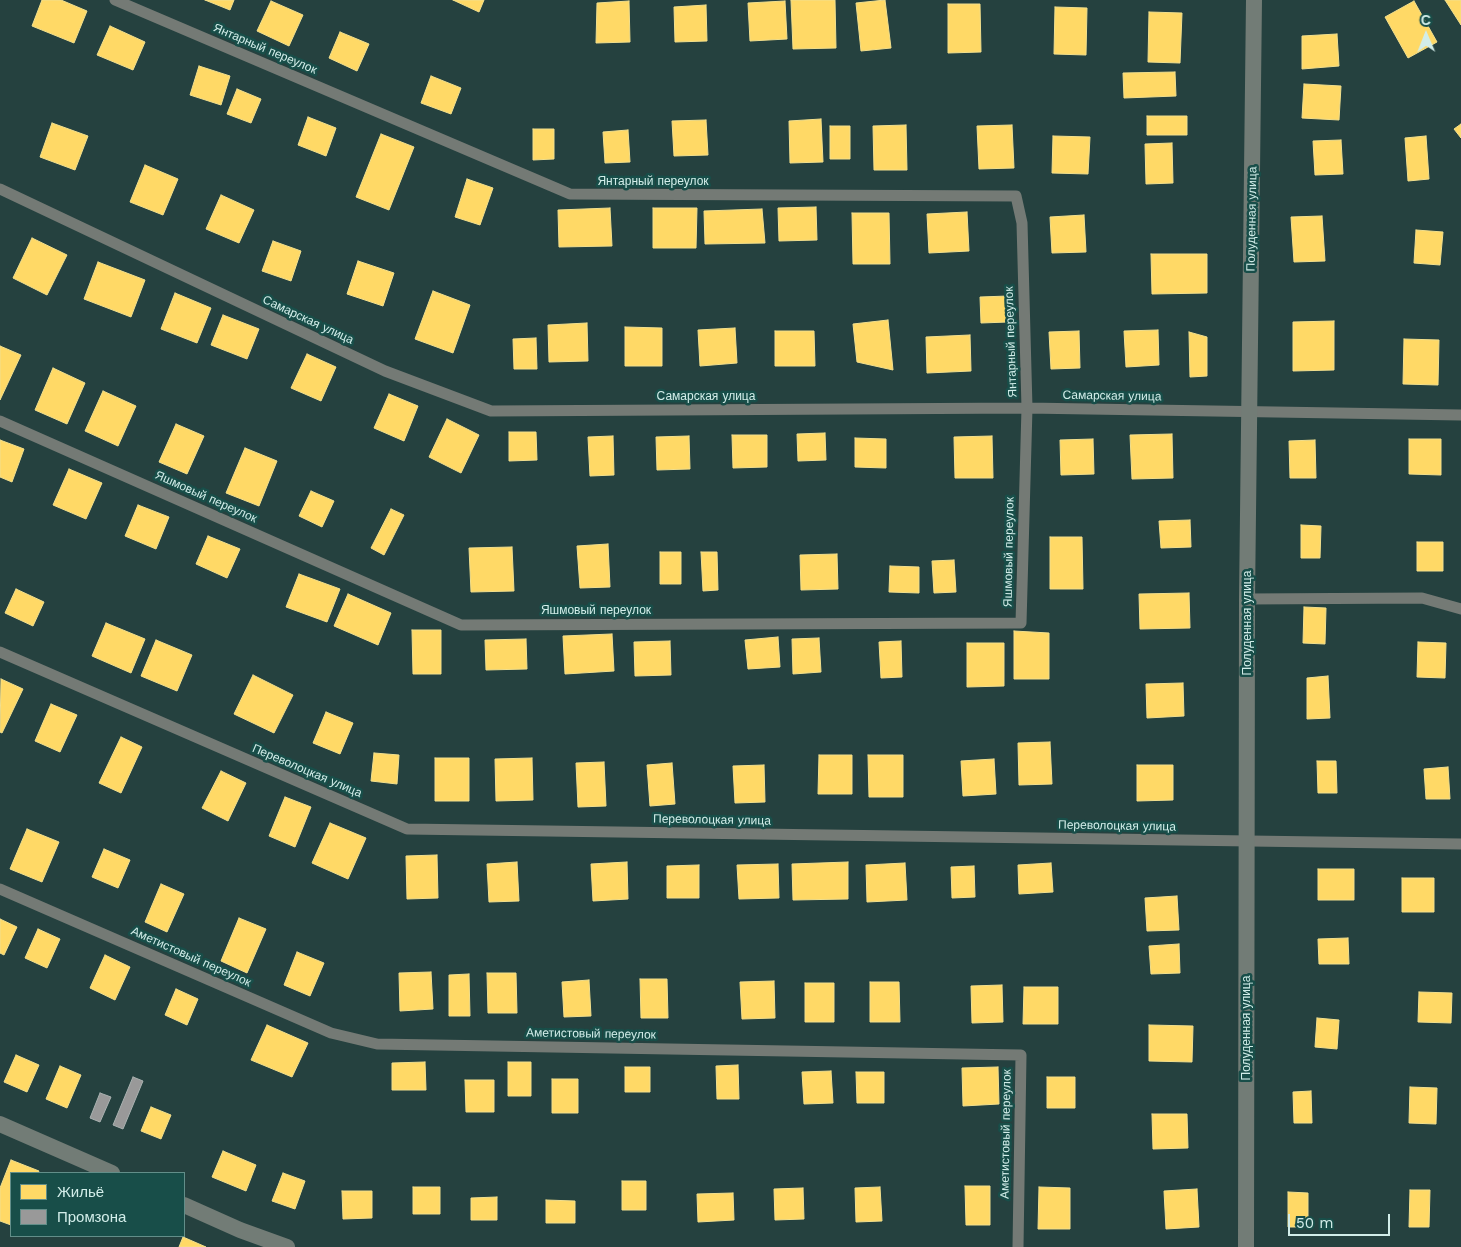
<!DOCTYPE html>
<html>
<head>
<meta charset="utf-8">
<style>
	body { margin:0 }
	#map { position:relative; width:1461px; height:1247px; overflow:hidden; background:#25413f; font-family:"Work Sans",sans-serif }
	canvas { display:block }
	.legend { position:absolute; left:10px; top:1172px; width:175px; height:65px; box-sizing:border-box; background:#184e49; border:1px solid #628e89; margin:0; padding:6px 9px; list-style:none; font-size:15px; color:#d2ede9 }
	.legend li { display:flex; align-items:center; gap:10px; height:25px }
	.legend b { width:25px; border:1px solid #628e89 }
	.north { position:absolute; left:1401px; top:10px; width:50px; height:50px; -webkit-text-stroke:4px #184e49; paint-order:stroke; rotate:359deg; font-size:14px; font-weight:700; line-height:20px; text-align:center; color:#d2ede9 }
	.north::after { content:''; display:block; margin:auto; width:18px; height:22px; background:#d2ede9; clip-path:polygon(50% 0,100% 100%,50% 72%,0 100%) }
	.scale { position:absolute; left:1288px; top:1214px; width:102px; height:22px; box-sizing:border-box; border:2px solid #d2ede9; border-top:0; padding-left:6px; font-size:15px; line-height:18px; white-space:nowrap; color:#d2ede9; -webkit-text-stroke:4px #184e49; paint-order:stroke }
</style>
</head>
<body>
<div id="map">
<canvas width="1461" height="1247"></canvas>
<ul class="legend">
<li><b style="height:14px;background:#ffd966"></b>Жильё</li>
<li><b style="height:14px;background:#999"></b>Промзона</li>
</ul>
<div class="north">С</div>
<div class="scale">50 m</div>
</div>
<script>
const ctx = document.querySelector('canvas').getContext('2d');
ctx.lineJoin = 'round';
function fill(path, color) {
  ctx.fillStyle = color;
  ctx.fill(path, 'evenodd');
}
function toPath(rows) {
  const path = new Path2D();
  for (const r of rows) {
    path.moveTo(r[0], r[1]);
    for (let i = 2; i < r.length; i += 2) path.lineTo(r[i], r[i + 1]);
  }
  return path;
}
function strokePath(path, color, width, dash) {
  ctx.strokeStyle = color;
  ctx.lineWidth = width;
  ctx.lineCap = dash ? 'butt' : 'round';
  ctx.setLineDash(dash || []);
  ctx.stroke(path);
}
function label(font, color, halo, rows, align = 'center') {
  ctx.font = font + ' "Work Sans",sans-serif';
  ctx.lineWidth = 5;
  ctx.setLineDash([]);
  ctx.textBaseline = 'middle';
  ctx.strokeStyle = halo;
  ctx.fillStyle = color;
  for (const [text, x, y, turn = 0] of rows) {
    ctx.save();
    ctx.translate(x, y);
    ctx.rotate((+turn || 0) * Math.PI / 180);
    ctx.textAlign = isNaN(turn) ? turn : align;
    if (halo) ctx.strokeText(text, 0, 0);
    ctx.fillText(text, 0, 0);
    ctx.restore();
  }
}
const homes = toPath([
	[42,0,61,0,87,11,74,43,32,26,42,0],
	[205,0,234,0,230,10,205,0],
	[453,0,484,0,479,12,453,0],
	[791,0,835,0,836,48,793,49,791,0],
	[885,0,891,48,861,51,856,3,885,0],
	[1445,0,1461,0,1461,25,1445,0],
	[271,1,303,15,289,46,257,31,271,1],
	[629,1,630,42,596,43,597,3,629,1],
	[785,1,787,39,750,41,748,3,785,1],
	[1414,1,1437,42,1408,58,1385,17,1414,1],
	[948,4,980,4,981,52,948,53,948,4],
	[706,5,707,41,675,42,674,7,706,5],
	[1055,7,1087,8,1086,55,1054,54,1055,7],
	[1149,12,1182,13,1180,63,1148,62,1149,12],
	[110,26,145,42,133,70,97,55,110,26],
	[340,32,369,44,357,71,329,58,340,32],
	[1337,34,1339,66,1302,69,1302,36,1337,34],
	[199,66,230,76,221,105,190,95,199,66],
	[1175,72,1176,96,1124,98,1123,73,1175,72],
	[431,76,461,88,451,114,421,103,431,76],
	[1304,84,1341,86,1339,120,1302,118,1304,84],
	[237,89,261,99,251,123,227,114,237,89],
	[1147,116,1187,116,1187,135,1147,135,1147,116],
	[308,117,336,128,326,156,298,145,308,117],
	[821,119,823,162,790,163,789,121,821,119],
	[706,120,708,155,674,156,672,121,706,120],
	[52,123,88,136,75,170,40,157,52,123],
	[1461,124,1461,138,1454,129,1461,124],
	[906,125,907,170,874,170,873,126,906,125],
	[1012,125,1014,168,979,169,977,126,1012,125],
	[830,126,850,126,850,159,830,159,830,126],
	[533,129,554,129,554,159,533,160,533,129],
	[628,130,630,162,605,163,603,132,628,130],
	[381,134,414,147,389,210,356,197,381,134],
	[1053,136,1090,137,1088,174,1052,173,1053,136],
	[1426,136,1429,179,1408,181,1405,138,1426,136],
	[1341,140,1343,174,1315,175,1313,141,1341,140],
	[1172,143,1173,183,1146,184,1145,144,1172,143],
	[145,165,178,179,163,215,130,202,145,165],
	[467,179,493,188,480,225,455,217,467,179],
	[221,195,254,210,239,243,206,229,221,195],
	[816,207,817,240,779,241,778,208,816,207],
	[610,208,612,246,559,247,558,210,610,208],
	[653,208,697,208,696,248,653,248,653,208],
	[762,209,765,243,705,244,704,211,762,209],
	[967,212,969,251,929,253,927,214,967,212],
	[852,213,889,213,890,264,853,264,852,213],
	[1084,215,1086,252,1052,253,1050,217,1084,215],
	[1322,216,1325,261,1294,262,1291,217,1322,216],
	[1416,230,1443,232,1440,265,1414,263,1416,230],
	[32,238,67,255,47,295,13,278,32,238],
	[273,241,301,251,291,281,262,271,273,241],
	[1151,254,1207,254,1207,293,1152,294,1151,254],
	[358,261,394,273,383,306,347,294,358,261],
	[98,262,145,280,131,317,84,299,98,262],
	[433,291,470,305,453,353,415,339,433,291],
	[175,293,211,308,197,343,161,329,175,293],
	[1008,296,1008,322,981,323,980,297,1008,296],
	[223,315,259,329,247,359,211,345,223,315],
	[888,320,893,370,857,362,853,324,888,320],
	[1334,321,1334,370,1293,371,1293,322,1334,321],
	[587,323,588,361,549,362,548,325,587,323],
	[625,327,662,328,662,366,625,366,625,327],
	[735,328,737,363,700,366,698,330,735,328],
	[1158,330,1159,365,1126,367,1124,331,1158,330],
	[775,331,814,331,815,366,775,366,775,331],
	[1079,331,1080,368,1051,369,1049,332,1079,331],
	[1189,332,1207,337,1207,376,1190,377,1189,332],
	[970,335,971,371,927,373,926,337,970,335],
	[536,338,537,369,514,369,513,339,536,338],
	[1404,339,1439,340,1438,385,1403,384,1404,339],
	[0,346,21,355,0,400,0,346],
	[307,354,336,367,321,401,291,388,307,354],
	[53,368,85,383,67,424,35,410,53,368],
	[103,391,136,406,118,446,85,431,103,391],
	[389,394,418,406,404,441,374,428,389,394],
	[447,419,479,435,461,473,429,457,447,419],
	[176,424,204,436,187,474,159,462,176,424],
	[509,432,536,432,537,460,509,461,509,432],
	[825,433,826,460,798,461,797,434,825,433],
	[1172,434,1173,478,1132,479,1130,435,1172,434],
	[732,435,767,435,767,467,733,468,732,435],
	[613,436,614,475,590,476,588,437,613,436],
	[689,436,690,469,657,470,656,437,689,436],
	[992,436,993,478,955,478,954,437,992,436],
	[855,438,886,439,886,468,855,467,855,438],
	[1093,439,1094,474,1061,475,1060,440,1093,439],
	[1409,439,1441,439,1441,475,1409,474,1409,439],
	[0,440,24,449,12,482,0,477,0,440],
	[1315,440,1316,478,1290,478,1289,441,1315,440],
	[245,448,277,461,259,506,226,493,245,448],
	[69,469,102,483,86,519,53,505,69,469],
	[311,491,334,501,322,527,299,516,311,491],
	[138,505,169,517,156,549,125,536,138,505],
	[391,509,404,515,384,555,371,548,391,509],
	[1190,520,1191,547,1161,548,1159,521,1190,520],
	[1301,525,1321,526,1320,558,1301,558,1301,525],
	[208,536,240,549,227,578,196,564,208,536],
	[1050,537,1082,537,1083,589,1050,589,1050,537],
	[1417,542,1443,542,1443,571,1417,571,1417,542],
	[608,544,610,587,580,588,577,546,608,544],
	[512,547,514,591,471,592,469,548,512,547],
	[660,552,681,552,681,584,660,584,660,552],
	[701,552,717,552,718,590,703,591,701,552],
	[837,554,838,589,801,590,800,555,837,554],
	[954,560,956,592,934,593,932,561,954,560],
	[890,566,919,567,919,593,889,592,890,566],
	[299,574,340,589,327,622,286,607,299,574],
	[16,589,44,602,33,626,5,613,16,589],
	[1189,593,1190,628,1140,629,1139,594,1189,593],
	[348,594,391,613,378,645,334,626,348,594],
	[1304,607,1326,608,1325,644,1303,643,1304,607],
	[106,623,145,639,131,673,92,656,106,623],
	[412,630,441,630,441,674,413,674,412,630],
	[1014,631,1049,633,1049,679,1014,679,1014,631],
	[612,634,614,671,565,674,563,636,612,634],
	[778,637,780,667,748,669,745,640,778,637],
	[819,638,821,672,793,674,792,639,819,638],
	[526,639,527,669,486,670,485,640,526,639],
	[156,640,192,655,177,691,141,676,156,640],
	[670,641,671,675,635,676,634,642,670,641],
	[901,641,902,677,881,678,879,642,901,641],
	[1418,642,1446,643,1445,678,1417,677,1418,642],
	[967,643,1004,643,1004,686,967,687,967,643],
	[253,675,293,695,274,733,234,714,253,675],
	[1328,676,1330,718,1307,719,1307,678,1328,676],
	[1,679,23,689,2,733,0,732,1,679],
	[1183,683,1184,716,1147,718,1146,684,1183,683],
	[51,704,77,715,60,752,35,741,51,704],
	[326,712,353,723,340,754,313,743,326,712],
	[121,737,142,747,121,793,99,783,121,737],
	[1050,742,1052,784,1019,785,1018,743,1050,742],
	[374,753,399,755,397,784,371,781,374,753],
	[819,755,852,755,852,794,818,794,819,755],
	[868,755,903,755,903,797,869,797,868,755],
	[435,758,469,758,469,801,435,801,435,758],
	[532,758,533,800,496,801,495,759,532,758],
	[994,759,996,794,963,796,961,761,994,759],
	[1317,761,1336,761,1337,793,1318,793,1317,761],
	[604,762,606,806,578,807,576,763,604,762],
	[672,763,675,804,650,806,647,765,672,763],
	[764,765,765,802,735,803,733,766,764,765],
	[1137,765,1173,765,1173,800,1137,801,1137,765],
	[1448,767,1450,799,1426,799,1424,769,1448,767],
	[221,771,246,783,228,821,202,808,221,771],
	[285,797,311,807,295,847,269,836,285,797],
	[330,823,366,838,348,879,312,863,330,823],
	[27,829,59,842,42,882,10,869,27,829],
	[104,849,130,860,118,888,92,877,104,849],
	[437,855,438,898,407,899,406,856,437,855],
	[517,862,519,901,489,902,487,864,517,862],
	[627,862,628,899,593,901,591,864,627,862],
	[848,862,848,899,793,900,792,864,848,862],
	[905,863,907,900,867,902,866,865,905,863],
	[1051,863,1053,892,1019,894,1018,865,1051,863],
	[778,864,779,898,739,899,737,865,778,864],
	[699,865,699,898,667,898,667,866,699,865],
	[974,866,975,897,952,898,951,867,974,866],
	[1318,869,1354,869,1354,900,1318,900,1318,869],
	[1402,878,1434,878,1434,912,1402,912,1402,878],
	[161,884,184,894,167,932,145,922,161,884],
	[1177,896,1179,930,1147,931,1145,898,1177,896],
	[239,918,266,929,247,973,221,961,239,918],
	[0,919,17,927,4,955,0,953,0,919],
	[38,929,60,939,47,968,25,958,38,929],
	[1348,938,1349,964,1319,964,1318,939,1348,938],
	[1179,944,1180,973,1151,974,1149,946,1179,944],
	[297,952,324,963,310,996,284,985,297,952],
	[105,955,130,967,115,1000,90,988,105,955],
	[431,972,433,1009,400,1011,399,973,431,972],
	[487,973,516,973,517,1013,488,1013,487,973],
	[469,974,470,1016,449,1016,449,975,469,974],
	[640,979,667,979,668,1018,641,1018,640,979],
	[589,980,591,1016,564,1017,562,982,589,980],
	[774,981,775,1018,742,1019,740,982,774,981],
	[870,982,899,982,900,1022,870,1022,870,982],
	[805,983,834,983,834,1022,805,1022,805,983],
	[1002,985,1003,1022,972,1023,971,986,1002,985],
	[1024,987,1058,987,1058,1024,1023,1024,1024,987],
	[176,989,198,999,187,1025,165,1015,176,989],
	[1419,992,1452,993,1451,1023,1418,1022,1419,992],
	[1317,1018,1339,1020,1337,1049,1315,1047,1317,1018],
	[267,1025,308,1043,292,1077,251,1060,267,1025],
	[1149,1025,1193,1026,1192,1062,1149,1061,1149,1025],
	[16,1055,39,1065,27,1092,4,1082,16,1055],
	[425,1062,426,1090,392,1090,392,1063,425,1062],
	[508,1062,531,1062,531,1096,508,1096,508,1062],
	[738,1065,739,1099,717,1099,716,1066,738,1065],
	[60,1066,81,1075,67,1108,46,1099,60,1066],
	[625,1067,650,1067,650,1092,625,1092,625,1067],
	[998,1067,999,1104,963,1106,962,1068,998,1067],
	[831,1071,833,1103,804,1104,802,1072,831,1071],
	[856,1072,884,1072,884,1103,857,1103,856,1072],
	[1047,1077,1075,1077,1075,1108,1047,1108,1047,1077],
	[552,1079,578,1079,578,1113,552,1113,552,1079],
	[465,1080,494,1080,494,1112,466,1112,465,1080],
	[1410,1087,1437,1088,1436,1124,1409,1123,1410,1087],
	[1311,1091,1312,1123,1294,1123,1293,1092,1311,1091],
	[151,1107,171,1115,161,1139,141,1131,151,1107],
	[1152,1114,1187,1114,1188,1148,1153,1149,1152,1114],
	[223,1151,256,1165,246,1191,212,1177,223,1151],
	[11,1160,39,1171,38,1173,11,1173,11,1225,0,1221,0,1188,11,1160],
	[283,1173,305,1181,295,1209,272,1201,283,1173],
	[622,1181,646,1181,646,1210,622,1210,622,1181],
	[965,1186,990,1186,990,1225,966,1225,965,1186],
	[413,1187,440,1187,440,1214,413,1214,413,1187],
	[880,1187,882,1221,856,1222,855,1188,880,1187],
	[1039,1187,1070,1188,1070,1229,1038,1229,1039,1187],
	[803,1188,804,1219,775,1220,774,1189,803,1188],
	[1197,1189,1199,1227,1166,1229,1164,1191,1197,1189],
	[1410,1190,1430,1190,1429,1227,1409,1227,1410,1190],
	[342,1191,372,1191,372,1218,343,1219,342,1191],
	[1288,1192,1308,1193,1308,1227,1288,1227,1288,1192],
	[733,1193,734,1220,698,1222,697,1194,733,1193],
	[497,1197,497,1220,471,1220,471,1198,497,1197],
	[546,1200,575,1201,575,1223,546,1223,546,1200],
	[183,1237,206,1247,179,1247,183,1237]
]);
const industry = toPath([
	[133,1077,143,1081,123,1129,113,1125,133,1077],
	[100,1093,111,1097,100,1122,90,1118,100,1093]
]);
const street = toPath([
	[0,189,385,371,491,411,1027,408,1461,415],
	[0,421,461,625,1021,623,1027,408,1022,223,1016,196,570,194,115,0],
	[1247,599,1422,598,1461,609],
	[0,652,407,829,1461,844],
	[0,889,331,1033,377,1044,1021,1055,1018,1247]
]);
const secondary = toPath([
	[0,1124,112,1173],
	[184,1205,240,1230,287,1247],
	[1246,1247,1247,599,1254,0]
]);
const streetNames = [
	["Янтарный переулок",265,49,23],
	["Янтарный переулок",653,181],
	["Полуденная улица",1252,219,-89],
	["Самарская улица",308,320,25],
	["Янтарный переулок",1011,342,-92],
	["Самарская улица",706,396],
	["Самарская улица",1112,396,1],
	["Яшмовый переулок",206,497,24],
	["Яшмовый переулок",1009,552,-89],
	["Яшмовый переулок",596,610],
	["Полуденная улица",1247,623,-90],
	["Переволоцкая улица",307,771,23],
	["Переволоцкая улица",712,820,1],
	["Переволоцкая улица",1117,826,1],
	["Аметистовый переулок",191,957,24],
	["Полуденная улица",1246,1028,-90],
	["Аметистовый переулок",591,1034,1],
	["Аметистовый переулок",1006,1134,-89]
];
fill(homes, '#ffd966');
strokePath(homes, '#f2df8d', 1);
fill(industry, '#999');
strokePath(industry, '#aab2b1', 1);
strokePath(street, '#747a75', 11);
strokePath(secondary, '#727c76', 16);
label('12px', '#d2ede9', '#184e49', streetNames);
</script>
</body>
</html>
